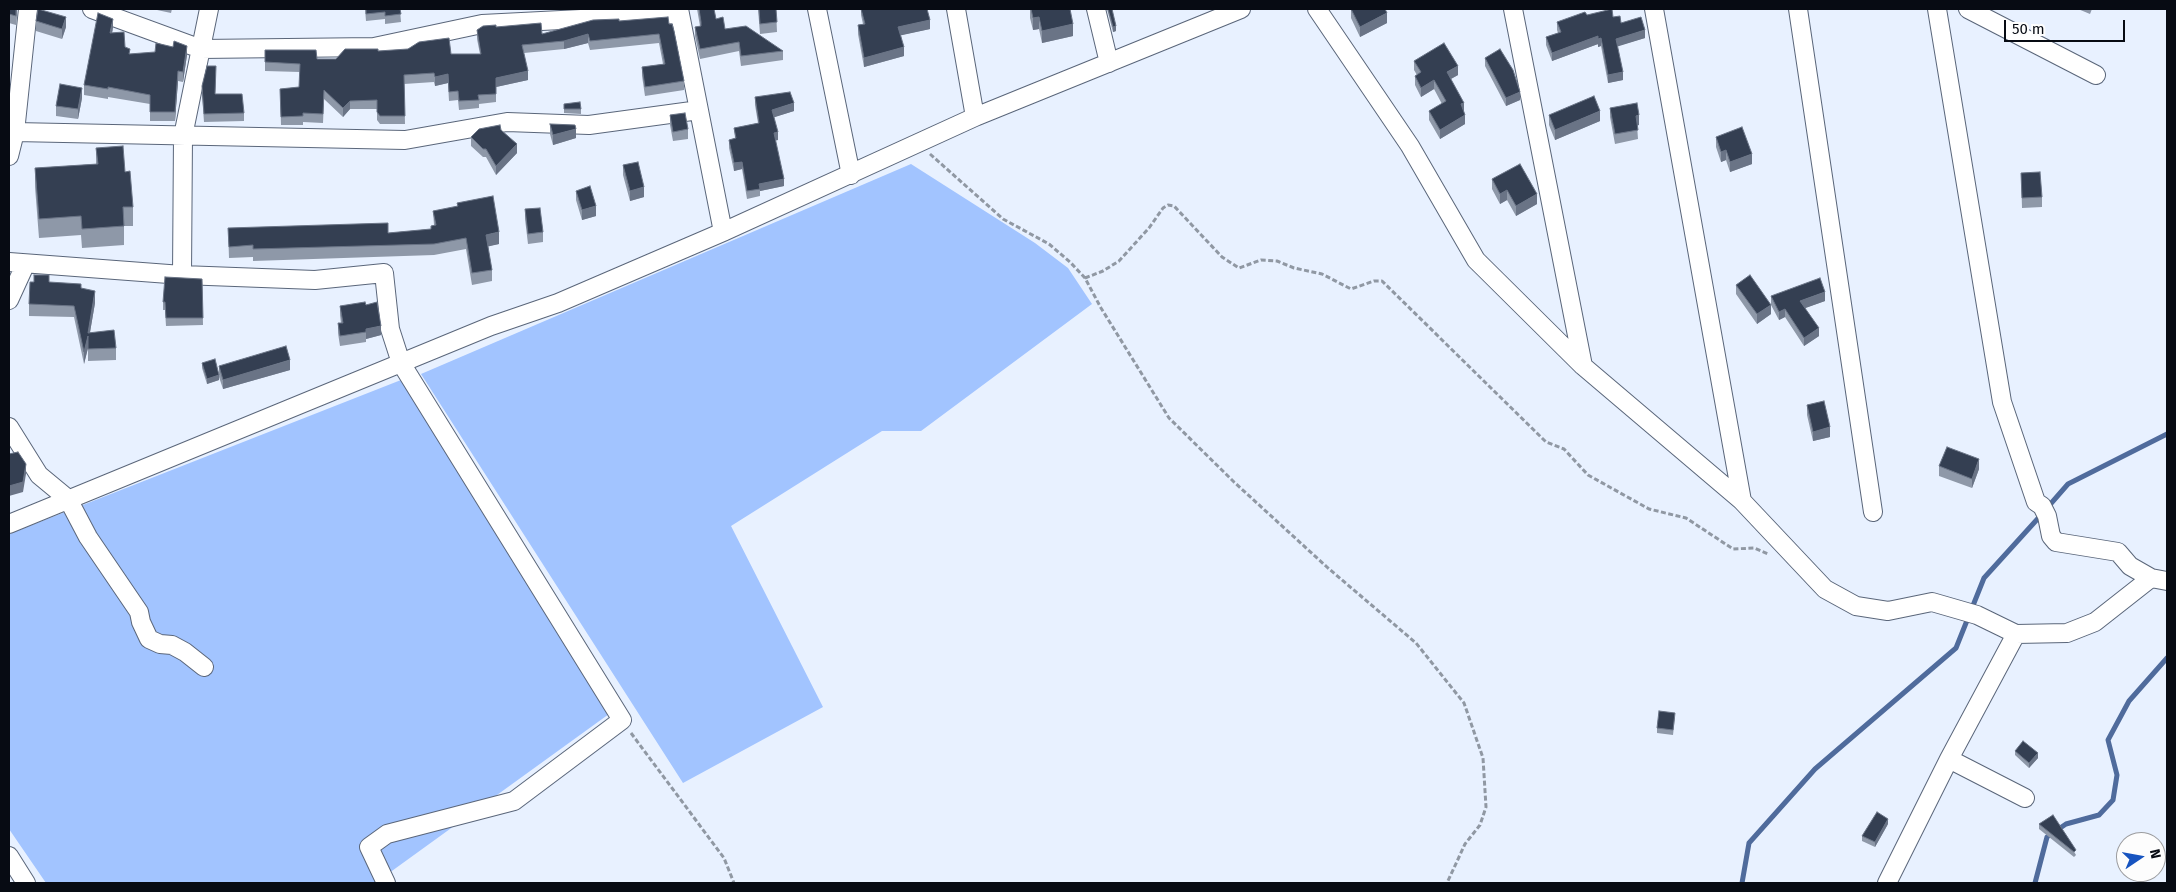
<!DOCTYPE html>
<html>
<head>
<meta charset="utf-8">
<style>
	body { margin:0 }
	#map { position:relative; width:2176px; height:892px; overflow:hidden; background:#e8f1ff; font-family:"Fira Sans",sans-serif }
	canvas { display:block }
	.frame { position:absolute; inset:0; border:10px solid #070b13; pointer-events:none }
	.north { position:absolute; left:2116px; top:832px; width:50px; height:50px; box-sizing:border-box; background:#fdfdfd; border:1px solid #9b9c9f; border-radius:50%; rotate:78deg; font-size:14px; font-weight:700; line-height:20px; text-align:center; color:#070b13 }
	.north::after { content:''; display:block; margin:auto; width:18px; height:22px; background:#1754c0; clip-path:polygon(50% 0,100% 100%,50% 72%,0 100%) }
	.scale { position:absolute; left:2004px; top:20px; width:121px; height:22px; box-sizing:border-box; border:2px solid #070b13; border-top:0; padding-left:6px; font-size:15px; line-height:18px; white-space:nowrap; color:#070b13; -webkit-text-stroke:4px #fdfdfd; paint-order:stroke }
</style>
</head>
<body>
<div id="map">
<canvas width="2176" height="892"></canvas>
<div class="frame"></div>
<div class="north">N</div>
<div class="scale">50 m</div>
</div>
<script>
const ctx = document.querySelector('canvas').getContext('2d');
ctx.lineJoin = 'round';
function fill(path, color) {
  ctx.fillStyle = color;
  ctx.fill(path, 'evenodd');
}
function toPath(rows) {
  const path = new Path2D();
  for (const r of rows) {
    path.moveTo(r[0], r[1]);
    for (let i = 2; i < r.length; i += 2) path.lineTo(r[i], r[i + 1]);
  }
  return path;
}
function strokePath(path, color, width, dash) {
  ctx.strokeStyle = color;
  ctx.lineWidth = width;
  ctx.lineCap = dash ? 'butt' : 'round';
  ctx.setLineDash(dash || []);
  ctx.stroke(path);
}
const green = toPath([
	[911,164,1035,243,1068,268,1092,304,921,431,882,431,731,526,823,707,683,783,421,374],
	[401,380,609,714,378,881,379,883,46,883,9,829,9,534]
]);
const stream = toPath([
	[2047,508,2068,484,2167,434],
	[1742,883,1749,843,1815,769,1956,648,1984,578,2042,514],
	[2035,883,2047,837,2066,824,2099,815,2113,800,2117,775,2108,740,2129,701,2167,658]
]);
const path = toPath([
	[930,154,1003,219,1049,244,1070,262,1085,278,1101,308,1169,418,1234,482,1328,568,1416,643,1464,703,1483,758,1486,807,1480,825,1465,844,1447,883],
	[1085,278,1103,271,1119,261,1149,228,1163,208,1168,205,1174,206,1222,257,1239,268,1261,260,1277,261,1294,268,1322,274,1351,289,1374,281,1382,281,1546,442,1564,449,1588,475,1649,509,1686,518,1733,549,1754,548,1768,554],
	[631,733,724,858,734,883]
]);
const minor = toPath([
	[92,9,201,49,374,47,482,24,680,14],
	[679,9,723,232],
	[817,9,851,175],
	[956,9,975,117],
	[1096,9,1109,63],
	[1317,9,1410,146,1476,260,1583,366,1742,501,1825,589,1856,606,1888,611,1932,602,1977,615,2016,634,2067,633,2095,622,2151,578,2167,581],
	[1513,9,1583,366],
	[1654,9,1742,501],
	[1798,9,1873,512],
	[1937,9,2002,402,2036,502,2042,506,2047,516,2051,536,2056,542,2118,552,2130,566,2151,578],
	[1968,9,2096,75],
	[15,132,405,140,507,122,589,125,699,110],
	[9,156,15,132,28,9],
	[9,262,182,275,315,280,384,273,390,329,401,363,622,720,514,801,387,834,369,847,386,883],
	[182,275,183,136,209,9],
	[9,300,25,265],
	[9,427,39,475,68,499,88,537,139,612,141,622,149,639,160,644,172,645,185,652,204,667],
	[9,524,491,326,558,303,723,232,975,117,1241,9],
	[1949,759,2025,798],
	[9,856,26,883],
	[1887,883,1949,759,2016,634]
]);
const wall = toPath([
	[9,9,17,9,16,25,9,23],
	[157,9,172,9,171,13,157,10],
	[365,9,411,9,400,10,401,22,385,24,385,19,366,21],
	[697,9,714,9,716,19,725,29,783,51,783,60,741,66,739,51,700,59,695,36,695,27,700,26],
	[758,9,776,9,777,32,760,34],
	[861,9,927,9,930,29,901,35,904,56,864,67,858,34,858,25,863,24,861,15],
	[1030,9,1070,9,1073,36,1042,43,1039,29,1033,30,1030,18],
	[1107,9,1112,9,1116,31,1113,32],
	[1351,9,1387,23,1360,37,1351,18],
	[2078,9,2092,9,2090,14],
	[1587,15,1613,17,1645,38,1617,46,1623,80,1608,83,1601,46,1598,47,1598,44,1552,61,1546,45,1546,37,1558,33,1557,30,1557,22],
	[36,21,66,27,62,39,36,31],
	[619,21,669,24,684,81,684,90,645,96,642,76,642,67,663,64,659,43,590,50,588,43,564,49,524,53,528,80,496,87,496,102,479,104,479,108,459,110,458,100,449,101,448,83,435,86,434,82,404,84,405,124,380,124,377,120,377,109,350,109,343,117,324,99,323,123,303,122,303,125,281,125,280,89,299,87,300,72,265,71,265,50,317,59,336,59,378,51,451,54,480,54,477,39,477,30,496,27,542,34],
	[113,28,112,33,130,54,187,55,183,82,178,81,175,121,150,121,150,104,108,97,108,99,84,95,84,85],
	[1485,58,1520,100,1506,106,1485,66],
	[1414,61,1458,75,1451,79,1464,112,1465,124,1440,139,1429,120,1429,111,1442,104,1434,89,1421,97,1415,85,1415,76,1417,75,1414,70],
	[216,74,215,94,244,113,244,121,204,122,202,95],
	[755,97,794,111,774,117,778,140,775,140,784,186,760,191,760,196,747,199,742,169,734,171,729,148,729,140,735,138,734,128,758,123,755,105],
	[82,98,78,119,56,116,56,106],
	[1610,108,1639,125,1637,125,1638,139,1615,144,1610,117],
	[564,109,581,109,581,114,564,113],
	[670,115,688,129,688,139,673,141,670,125],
	[1549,115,1600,121,1555,140,1549,125],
	[550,124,576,138,553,145,550,134],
	[501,130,517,153,496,175,486,157,483,157,471,146,471,137],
	[1716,137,1752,164,1730,172,1726,160,1721,162,1716,147],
	[96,148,125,172,133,207,133,226,124,226,124,245,82,248,81,235,39,238,35,187,35,168,96,164],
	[623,165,644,197,630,201,623,175],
	[2021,173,2042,197,2042,207,2022,208],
	[1492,179,1537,204,1516,216,1507,200,1500,204,1492,189],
	[576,191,596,216,582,220,576,200],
	[457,203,499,244,488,246,492,270,492,281,472,285,466,249,434,255,253,261,253,257,229,258,228,228,388,233,431,229,431,226,434,225,433,211,457,207],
	[525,209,543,232,543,242,528,244,525,219],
	[202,279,203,325,166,326,165,310,163,310,163,302],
	[34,282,49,282,81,288,95,303,90,332,116,348,116,360,88,361,88,348,84,364,74,317,29,316,29,304],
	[1736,285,1771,314,1757,324,1736,294],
	[1771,296,1825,301,1805,308,1819,336,1804,346,1785,317,1779,320,1771,305],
	[366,305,381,335,366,339,366,342,340,346,338,333,338,323,341,323,340,315,340,306],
	[202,363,219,374,219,366,290,370,223,389,219,377,219,380,207,384,202,368],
	[1807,405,1830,437,1813,441,1807,415],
	[1939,466,1979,469,1972,488,1939,476],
	[1675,717,1673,735,1657,733,1657,728],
	[2015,751,2038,758,2029,768,2015,755],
	[2053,815,2076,855,2074,857,2039,829,2039,824],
	[1888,824,1875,847,1862,841,1862,836]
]);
const shadedWall = toPath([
	[16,9,17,9,16,25],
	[1387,13,1387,23,1360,37,1360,27],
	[66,17,66,27,62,39,62,29],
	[1039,17,1039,29,1033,30,1033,18],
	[113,19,113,28,110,42,110,33],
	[930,20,930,29,898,36,898,27],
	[1073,24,1073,36,1042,43,1042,31],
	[1116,26,1116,31,1113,32,1113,27],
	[1645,30,1645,38,1616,47,1616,39],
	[588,34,588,43,564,49,564,41],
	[1598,36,1598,44,1552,61,1552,53],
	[1601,38,1601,46,1598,47,1598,39],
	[187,46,187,55,183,82,183,72],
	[904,47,904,56,864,67,864,58],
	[1458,66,1458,75,1447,81,1447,72],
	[178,71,178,81,175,121,175,112],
	[528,71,528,80,496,87,496,78],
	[1623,72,1623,80,1608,83,1608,75],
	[448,74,448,83,435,86,435,77],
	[1434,80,1434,89,1421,97,1421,88],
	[82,88,82,98,78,119,78,109],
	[1520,92,1520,100,1506,106,1506,98],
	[350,101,350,109,343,117,343,108],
	[794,103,794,111,772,118,772,110],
	[1464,103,1464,112,1461,113,1461,104],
	[1600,111,1600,121,1555,140,1555,130],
	[1465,115,1465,124,1440,139,1440,130],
	[1639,115,1639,125,1636,126,1636,116],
	[576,129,576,138,553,145,553,135],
	[778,132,778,140,774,141,774,133],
	[517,144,517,153,496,175,496,166],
	[1726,150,1726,160,1721,162,1721,152],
	[1752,154,1752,164,1730,172,1730,162],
	[742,162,742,169,734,171,734,163],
	[784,179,784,186,760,191,759,184],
	[644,187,644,197,630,201,630,191],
	[1507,190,1507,200,1500,204,1500,194],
	[1537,194,1537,204,1516,216,1516,206],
	[596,206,596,216,582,220,582,210],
	[499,232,499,244,486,247,486,235],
	[95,291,95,303,88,344,88,333],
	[1825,292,1825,301,1800,310,1800,301],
	[1771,305,1771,314,1757,324,1757,314],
	[1785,309,1785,317,1779,320,1779,312],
	[381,326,381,335,366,339,366,329],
	[1819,328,1819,336,1804,346,1804,338],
	[88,336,88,348,84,364,84,352],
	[290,360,290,370,223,389,223,380],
	[219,375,219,380,207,384,207,379],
	[1830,427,1830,437,1813,441,1813,432],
	[1979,459,1979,469,1972,488,1972,479],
	[26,464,26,474,23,492,9,496,9,486],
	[2038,753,2038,758,2029,768,2029,763],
	[1888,819,1888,824,1875,847,1875,842]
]);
const building = toPath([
	[9,9,16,9,16,16,9,14,9,9],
	[38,9,66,17,62,29,36,21,38,9],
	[366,9,400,9,401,14,385,16,385,12,366,14,366,9],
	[699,9,714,9,716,19,723,17,725,29,746,26,783,51,741,56,739,42,700,49,695,27,701,26,701,22,699,9],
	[759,9,776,9,777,22,760,24,759,9],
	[861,9,927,9,930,20,898,27,904,47,864,58,858,25,865,24,861,9],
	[1031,9,1070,9,1073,24,1042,31,1039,17,1033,18,1031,9],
	[1108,9,1112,9,1116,26,1113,27,1108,9],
	[1351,9,1385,9,1387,13,1360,27,1351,9],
	[1612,9,1613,17,1620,16,1621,23,1641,17,1645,30,1616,39,1623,72,1608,75,1601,38,1598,39,1598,36,1552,53,1546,37,1561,32,1557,22,1585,12,1587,15,1612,9],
	[98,13,113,19,110,33,124,32,125,47,130,49,129,54,155,52,156,43,173,47,174,41,187,46,183,72,178,71,175,112,150,112,150,95,108,87,108,89,84,85,98,13],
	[668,17,669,24,672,24,674,31,684,81,645,87,642,67,665,64,659,34,590,41,588,34,564,41,522,45,528,71,496,78,496,94,478,95,479,100,459,101,458,91,449,92,448,74,435,77,434,73,404,75,405,116,380,116,377,112,377,100,350,101,343,108,324,90,323,114,303,113,303,116,281,117,280,89,299,87,300,64,265,62,265,50,316,50,317,59,336,59,345,49,378,49,378,51,408,49,419,42,449,38,451,54,481,54,477,30,483,26,496,25,496,27,541,23,542,34,593,20,619,19,619,21,668,17],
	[1444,43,1458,66,1447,72,1464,103,1461,104,1465,115,1440,130,1429,111,1446,101,1434,80,1421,88,1415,76,1421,72,1414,61,1444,43],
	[1500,49,1513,70,1520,92,1506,98,1485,58,1500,49],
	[207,66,216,66,215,94,242,94,244,113,204,114,202,86,207,66],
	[60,84,82,88,78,109,56,106,60,84],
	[790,92,794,103,772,110,778,132,774,133,784,179,759,184,760,189,747,191,742,162,734,163,729,140,736,138,734,128,759,123,755,97,790,92],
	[1594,96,1600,111,1555,130,1549,115,1594,96],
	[580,102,581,109,564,109,564,104,580,102],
	[1637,103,1639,115,1636,116,1638,130,1615,134,1610,108,1637,103],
	[685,113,688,129,673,132,670,115,685,113],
	[550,124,575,125,576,129,553,135,550,124],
	[500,125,501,130,517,144,496,166,486,149,483,149,471,137,479,129,500,125],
	[1742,127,1752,154,1730,162,1726,150,1721,152,1716,137,1742,127],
	[123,146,125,172,130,171,133,207,123,207,124,226,82,229,81,216,39,219,35,168,98,164,96,148,123,146],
	[638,162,644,187,630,191,623,165,638,162],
	[1520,164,1537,194,1516,206,1507,190,1500,194,1492,179,1520,164],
	[2040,172,2042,197,2022,198,2021,173,2040,172],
	[590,186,596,206,582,210,576,191,590,186],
	[493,196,499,232,486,235,492,270,472,273,466,238,434,244,253,249,253,245,229,247,228,228,388,223,388,233,431,229,431,226,436,225,433,211,458,206,457,203,493,196],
	[540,208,543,232,528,234,525,209,540,208],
	[34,275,49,275,49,282,81,284,81,288,95,291,88,333,114,330,116,348,88,349,88,336,84,352,74,306,29,304,30,282,34,282,34,275],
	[1750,275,1771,305,1757,314,1736,285,1750,275],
	[165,277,202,279,203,318,166,318,165,302,163,302,165,277],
	[1820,278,1825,292,1800,301,1819,328,1804,338,1785,309,1779,312,1771,296,1820,278],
	[365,302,366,305,377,302,381,326,366,329,366,332,340,336,338,323,343,323,340,306,365,302],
	[286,346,290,360,223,380,219,366,286,346],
	[215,359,219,375,207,379,202,363,215,359],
	[1824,401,1830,427,1813,432,1807,405,1824,401],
	[1947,447,1979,459,1972,479,1939,466,1947,447],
	[18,452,26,464,23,482,9,486,9,454,18,452],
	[1659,711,1675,713,1673,730,1657,728,1659,711],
	[2023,741,2038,753,2029,763,2015,751,2023,741],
	[1877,812,1888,819,1875,842,1862,836,1877,812],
	[2053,815,2076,850,2074,852,2039,824,2053,815]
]);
fill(green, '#a2c4ff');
strokePath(stream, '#4f6b9c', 5);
strokePath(minor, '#5a667a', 20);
strokePath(path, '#9098a3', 3, [5, 2.5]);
strokePath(minor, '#fff', 18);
fill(wall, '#8e98a8');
fill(shadedWall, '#6a7486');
fill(building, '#343f52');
strokePath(building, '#6a7486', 1);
</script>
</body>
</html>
